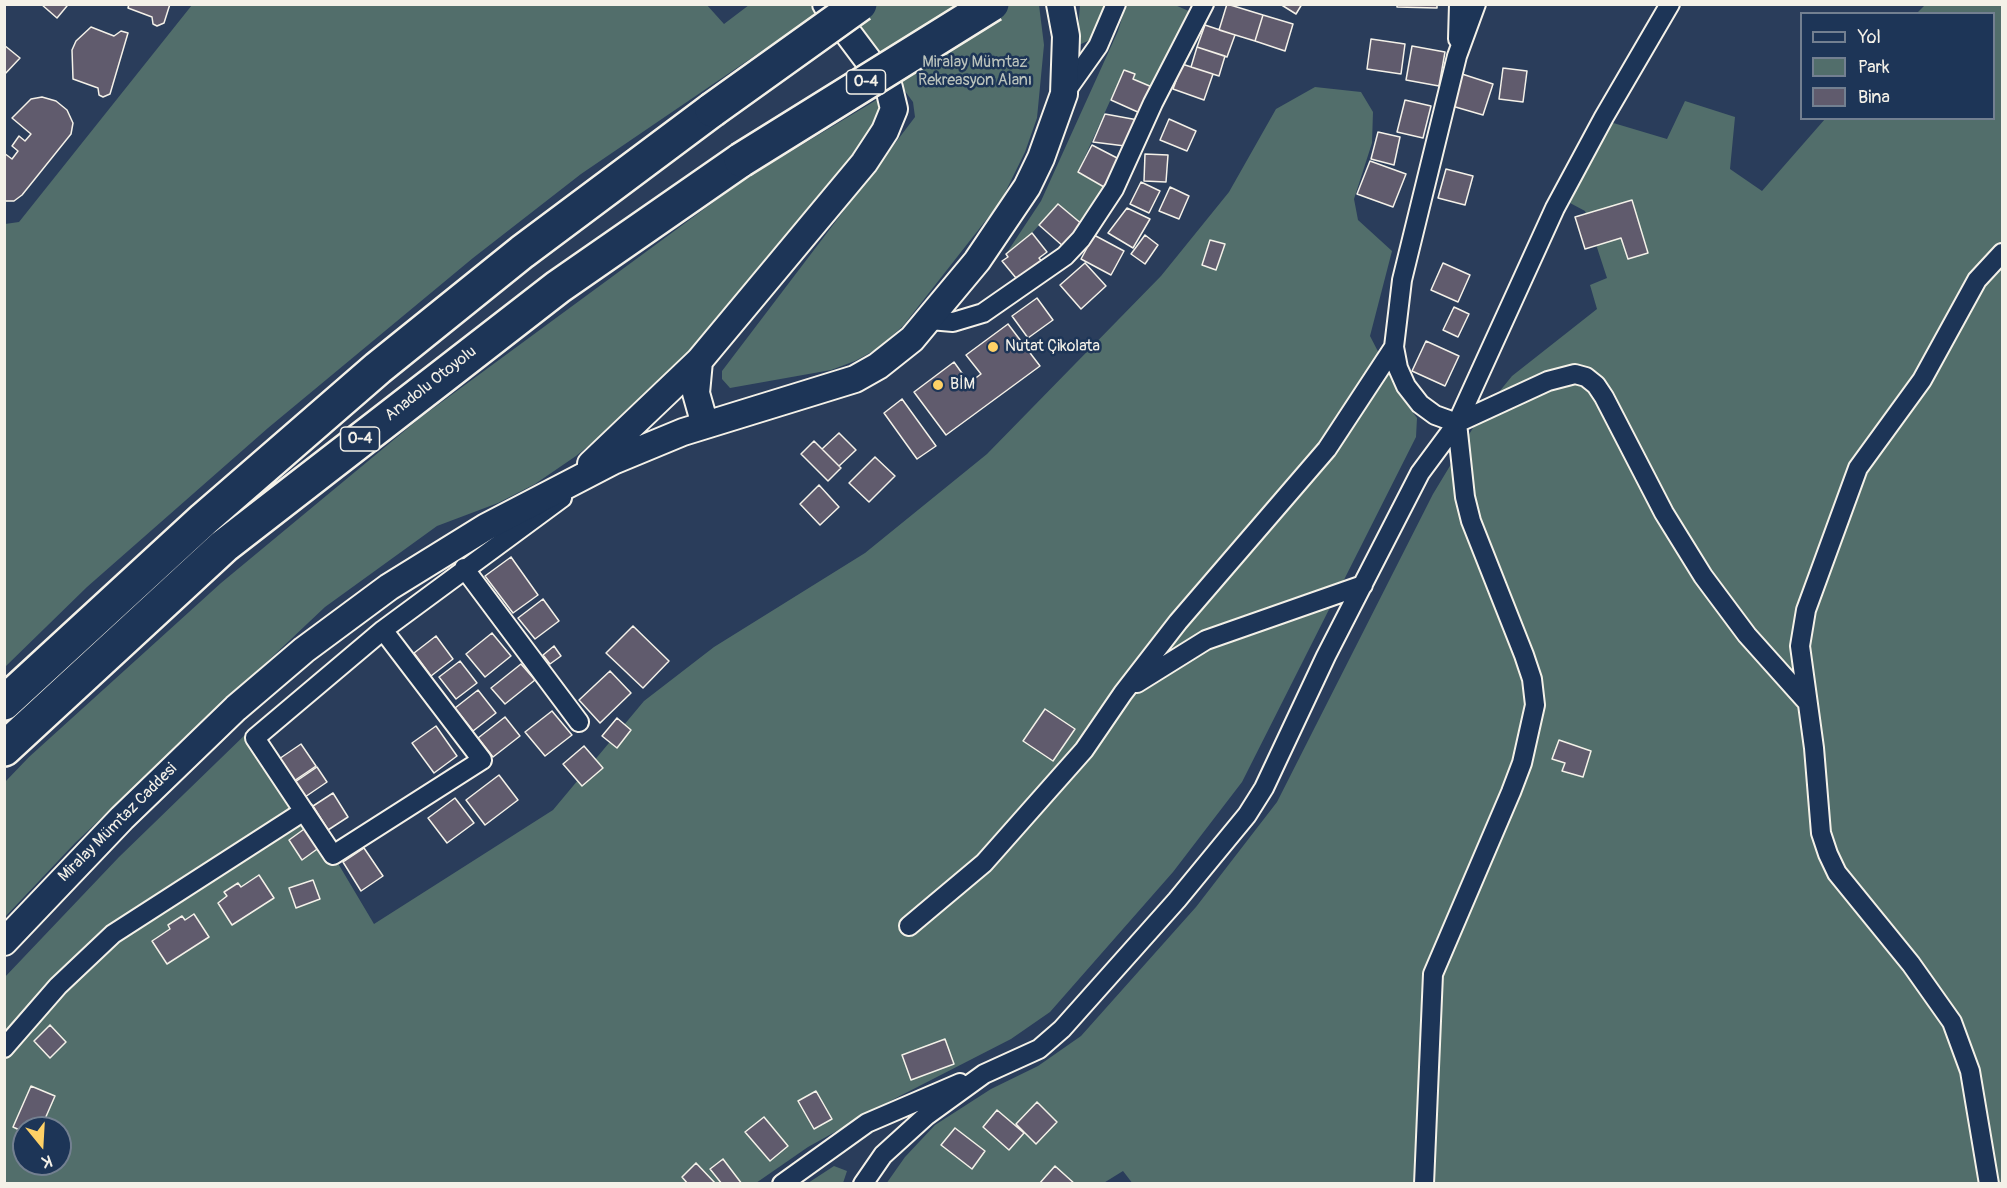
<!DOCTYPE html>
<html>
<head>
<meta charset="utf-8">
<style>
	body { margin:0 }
	#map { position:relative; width:2007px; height:1188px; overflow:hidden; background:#2a3d5b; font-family:Pangolin,sans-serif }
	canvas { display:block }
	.frame { position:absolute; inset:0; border:6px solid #f4f1e8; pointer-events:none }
	.legend { position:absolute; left:1800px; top:12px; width:195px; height:108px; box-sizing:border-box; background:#1d3557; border:2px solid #738091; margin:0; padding:8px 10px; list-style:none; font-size:18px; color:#f4f1e8 }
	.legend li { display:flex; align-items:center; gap:12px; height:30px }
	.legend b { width:30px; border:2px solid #738091 }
	.north { position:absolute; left:12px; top:1116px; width:60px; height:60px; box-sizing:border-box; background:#1d3557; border:2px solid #738091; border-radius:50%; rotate:162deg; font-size:16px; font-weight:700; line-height:24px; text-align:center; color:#f4f1e8 }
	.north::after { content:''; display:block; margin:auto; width:21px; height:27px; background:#ffd166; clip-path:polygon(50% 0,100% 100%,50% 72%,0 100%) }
</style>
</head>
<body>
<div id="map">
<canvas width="2007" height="1188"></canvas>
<div class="frame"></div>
<ul class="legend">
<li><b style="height:8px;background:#1d3557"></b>Yol</li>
<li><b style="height:16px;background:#526e6b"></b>Park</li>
<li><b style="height:16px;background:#605b6d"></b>Bina</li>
</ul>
<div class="north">K</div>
</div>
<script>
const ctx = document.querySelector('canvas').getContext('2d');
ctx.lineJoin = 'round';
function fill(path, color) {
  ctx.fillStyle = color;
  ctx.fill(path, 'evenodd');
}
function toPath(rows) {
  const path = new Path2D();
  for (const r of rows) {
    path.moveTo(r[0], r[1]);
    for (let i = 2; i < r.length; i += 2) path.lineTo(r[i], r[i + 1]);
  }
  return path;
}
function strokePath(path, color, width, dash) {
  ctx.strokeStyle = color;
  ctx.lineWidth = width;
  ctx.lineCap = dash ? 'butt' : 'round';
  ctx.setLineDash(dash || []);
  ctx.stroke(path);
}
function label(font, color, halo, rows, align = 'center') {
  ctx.font = font + ' Pangolin,sans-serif';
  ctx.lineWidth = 5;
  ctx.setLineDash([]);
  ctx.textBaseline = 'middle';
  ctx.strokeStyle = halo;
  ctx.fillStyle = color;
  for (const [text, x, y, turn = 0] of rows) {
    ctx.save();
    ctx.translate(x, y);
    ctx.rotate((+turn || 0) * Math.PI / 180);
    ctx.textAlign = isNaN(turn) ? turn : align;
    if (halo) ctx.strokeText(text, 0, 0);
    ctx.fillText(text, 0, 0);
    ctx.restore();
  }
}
const green = toPath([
	[706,4,724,24,749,5,813,5,819,12,581,174,473,258,268,428,87,587,5,667,5,224,19,222,192,5],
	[841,5,1039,5,1044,45,1037,118,1025,152,1001,201,903,326,877,349,855,361,831,370,730,388,722,379,722,371,915,117,913,102],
	[1080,5,1106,5,1098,28,1090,40,1079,45,1077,42],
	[1126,5,1175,5,1191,12,1152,87,1133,79,1135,74,1124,70,1078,172,1104,187,1083,225,1058,204,1032,233,1006,254,1041,201,1118,31],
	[1925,5,2002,5,2002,1183,1133,1184,1123,1171,1102,1184,886,1184,905,1157,935,1125,991,1089,1038,1066,1081,1036,1196,907,1277,802,1433,494,1482,413,1512,376,1597,309,1590,285,1607,278,1585,211,1570,203,1610,122,1667,139,1685,101,1735,117,1730,169,1762,191,1825,119,1994,118,1994,14,1917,13],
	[1315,87,1361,92,1373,112,1372,143,1354,199,1358,220,1392,251,1370,336,1402,398,1417,418,1416,437,1242,782,1173,872,1050,1012,1011,1039,894,1099,808,1147,756,1183,5,1183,4,978,119,857,250,730,333,855,374,924,553,810,644,701,714,647,865,553,987,454,1161,276,1229,192,1276,109],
	[24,1128,60,1128,60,1164,24,1164],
	[883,96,885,115,874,134,673,370,630,412,576,456,535,484,498,503,437,526,325,607,75,843,5,917,5,782,29,757,221,583,420,418,745,179],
	[834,1166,847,1171,843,1183,808,1183]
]);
const building = toPath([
	[41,4,64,4,67,6,57,18,41,4],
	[129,4,170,4,164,23,157,26,153,24,152,17,128,8,129,4],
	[1227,4,1263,15,1255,41,1219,30,1227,4],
	[1280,4,1302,4,1296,14,1280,4],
	[1397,4,1437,4,1437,8,1397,7,1397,4],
	[1263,15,1293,24,1285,51,1255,41,1263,15],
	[1205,25,1235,35,1227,57,1197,47,1205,25],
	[91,27,114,36,121,31,128,33,110,94,103,97,99,95,98,88,73,79,72,50,76,41,91,27],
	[1371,39,1405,44,1401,74,1367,69,1371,39],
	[4,45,20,58,4,75,4,45],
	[1412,46,1445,52,1439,86,1406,80,1412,46],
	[1197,47,1225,56,1219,76,1191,67,1197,47],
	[1182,64,1213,74,1204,100,1173,89,1182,64],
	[1503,68,1527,71,1523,102,1499,99,1503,68],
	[1124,70,1135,74,1133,79,1152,87,1140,113,1111,100,1124,70],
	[1462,74,1493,84,1483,115,1452,106,1462,74],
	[42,97,56,101,67,110,73,123,71,134,22,195,14,201,4,201,4,153,12,159,18,151,12,146,19,136,25,141,31,134,12,118,31,99,42,97],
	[1405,100,1431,106,1423,138,1397,132,1405,100],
	[1105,114,1138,120,1133,132,1130,131,1125,146,1093,142,1105,114],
	[1169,119,1196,131,1187,151,1160,140,1169,119],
	[1378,132,1400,137,1394,165,1371,159,1378,132],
	[1092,145,1119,159,1104,187,1078,172,1092,145],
	[1145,154,1168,155,1166,182,1144,181,1145,154],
	[1370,161,1406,174,1393,207,1357,194,1370,161],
	[1446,169,1473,176,1465,205,1438,198,1446,169],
	[1141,182,1160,191,1149,213,1130,204,1141,182],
	[1170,187,1189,196,1179,219,1159,211,1170,187],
	[1632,200,1648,253,1628,259,1621,238,1585,249,1575,217,1632,200],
	[1058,204,1083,225,1064,247,1039,225,1058,204],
	[1127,208,1150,219,1133,248,1108,233,1127,208],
	[1032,233,1047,252,1039,258,1043,263,1016,278,1002,261,1008,257,1006,254,1032,233],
	[1094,235,1124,251,1111,275,1081,259,1094,235],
	[1145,235,1158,245,1145,264,1131,254,1145,235],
	[1210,240,1225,244,1216,270,1202,265,1210,240],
	[1085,263,1106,286,1081,309,1060,285,1085,263],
	[1443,263,1470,275,1458,302,1431,290,1443,263],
	[1037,298,1053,320,1028,338,1012,316,1037,298],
	[1454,307,1469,314,1458,337,1443,330,1454,307],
	[1008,324,1040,366,946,435,914,392,954,362,969,383,981,374,966,355,1008,324],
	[1426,341,1459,356,1445,386,1412,371,1426,341],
	[902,399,936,446,917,459,884,413,902,399],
	[839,433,856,450,839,466,822,449,839,433],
	[814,441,841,468,828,481,801,454,814,441],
	[875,457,895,476,869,502,849,483,875,457],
	[819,485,839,507,820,525,800,504,819,485],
	[511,557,538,595,513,613,485,576,511,557],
	[543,599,559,621,535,639,518,618,543,599],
	[633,626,669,661,643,688,606,653,633,626],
	[492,633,511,656,485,677,466,654,492,633],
	[436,636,453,659,431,676,414,653,436,636],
	[554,646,561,656,550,664,543,655,554,646],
	[460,661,477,683,456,699,439,677,460,661],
	[521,664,535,680,505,704,491,688,521,664],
	[610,671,631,693,600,723,579,700,610,671],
	[478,690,496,713,473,731,455,708,478,690],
	[1045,709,1075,729,1053,761,1023,741,1045,709],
	[552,711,572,735,545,756,525,732,552,711],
	[505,717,520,736,493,757,478,738,505,717],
	[617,718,631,730,617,748,602,736,617,718],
	[436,726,457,756,434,773,412,743,436,726],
	[1559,740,1591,751,1583,777,1562,771,1565,763,1552,759,1559,740],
	[301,744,316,766,291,783,276,761,301,744],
	[584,746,603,768,582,786,563,764,584,746],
	[317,767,327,782,305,797,295,782,317,767],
	[499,775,518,800,485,825,466,800,499,775],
	[333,793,348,817,328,830,313,806,333,793],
	[455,798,474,823,447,843,428,818,455,798],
	[307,827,320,847,302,860,289,840,307,827],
	[364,848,383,876,361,891,343,862,364,848],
	[259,875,274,898,232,925,218,903,227,896,224,892,238,883,241,887,259,875],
	[313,880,320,899,296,908,289,888,313,880],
	[194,914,209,937,167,964,152,941,170,929,168,925,182,916,185,920,194,914],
	[50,1025,66,1042,50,1058,34,1041,50,1025],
	[945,1039,954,1064,911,1080,902,1055,945,1039],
	[31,1086,55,1096,41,1128,24,1128,24,1132,13,1127,31,1086],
	[816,1091,832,1119,814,1129,798,1101,816,1091],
	[1037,1102,1057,1122,1036,1144,1016,1124,1037,1102],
	[997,1110,1024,1133,1009,1150,983,1127,997,1110],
	[764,1117,788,1146,770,1161,745,1132,764,1117],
	[955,1128,985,1151,972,1169,941,1145,955,1128],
	[723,1159,742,1184,722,1184,710,1169,723,1159],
	[696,1163,716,1184,688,1184,682,1177,696,1163],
	[1055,1166,1075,1184,1039,1184,1055,1166]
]);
const street = toPath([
	[1476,4,1457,56,1402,280,1394,347,1398,368,1406,386,1420,404,1435,415,1457,423,1548,381,1575,374,1586,377,1596,385,1604,397,1664,513,1703,576,1747,635,1807,702],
	[1458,39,1459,4],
	[1064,94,1098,46,1116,4],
	[930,320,953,322,983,313,1065,256,1081,239,1114,189,1153,103,1204,4],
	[464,568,579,722],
	[383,630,482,760,333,855,255,738,383,630,562,498],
	[1137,683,1206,640,1363,585],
	[909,926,984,863,1084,750,1123,693,1178,622,1327,449,1394,347],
	[4,1048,58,986,113,934,304,811],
	[782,1184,867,1123,960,1083],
	[863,1184,883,1155,926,1116,984,1074,1039,1049,1062,1029,1177,900,1247,815,1264,788,1326,656,1420,473,1457,423,1555,208,1604,117,1670,4],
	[1424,1184,1433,974,1511,792,1522,763,1535,705,1532,679,1524,655,1471,521,1465,497,1457,423],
	[1989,1184,1970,1071,1952,1022,1911,964,1837,873,1828,854,1821,833,1814,748,1800,646,1806,610,1858,468,1922,380,1977,280,2002,253]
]);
const secondary = toPath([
	[699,361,696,393,705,425],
	[591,464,699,361,864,163,885,131,894,109,889,88,826,4],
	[4,942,122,818,236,708,304,650,389,587,486,527,613,461,683,432,855,379,878,366,912,339,977,261,1027,187,1041,158,1064,94,1066,36,1060,4]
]);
const highway = toPath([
	[4,703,204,519,378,368,522,252,712,110],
	[4,749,224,546,558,287,741,160]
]);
const highwayBridge = toPath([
	[712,110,860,4],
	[741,160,992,4]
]);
const markers = [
	[993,347,6,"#ffd166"],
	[938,385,6,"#ffd166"]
];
const shields = [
	[866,82,39],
	[360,439,39]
];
const shieldNames = [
	["O-4",866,82],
	["O-4",360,439]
];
const parkNames = [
	["Miralay Mümtaz",975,63],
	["Rekreasyon Alanı",975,81]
];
const poiNames = [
	["Nutat Çikolata",1005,347],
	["BİM",950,385]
];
const streetNames = [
	["Anadolu Otoyolu",431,384,-38],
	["Miralay Mümtaz Caddesi",118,823,-45]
];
fill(green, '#526e6b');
fill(building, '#605b6d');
strokePath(building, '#f4f1e8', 1.5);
strokePath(street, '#f4f1e8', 22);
strokePath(secondary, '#f4f1e8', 30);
strokePath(highway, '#f4f1e8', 38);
strokePath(street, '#1d3557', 18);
strokePath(secondary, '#1d3557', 26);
strokePath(highway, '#1d3557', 33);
strokePath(highwayBridge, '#f4f1e8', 38, []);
strokePath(highwayBridge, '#1d3557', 33);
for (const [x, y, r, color] of markers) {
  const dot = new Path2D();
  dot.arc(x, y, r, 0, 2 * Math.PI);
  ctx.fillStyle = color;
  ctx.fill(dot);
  strokePath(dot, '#1d3557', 2);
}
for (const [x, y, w] of shields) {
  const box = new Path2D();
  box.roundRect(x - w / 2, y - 12, w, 24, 4.5);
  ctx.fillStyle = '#1d3557';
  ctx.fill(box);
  strokePath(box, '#f4f1e8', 1.5);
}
label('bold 15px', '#f4f1e8', null, shieldNames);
label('16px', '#bbc3bc', '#1d3557', parkNames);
label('16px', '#f4f1e8', '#1d3557', poiNames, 'left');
label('16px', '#f4f1e8', '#1d3557', streetNames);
</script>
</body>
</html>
